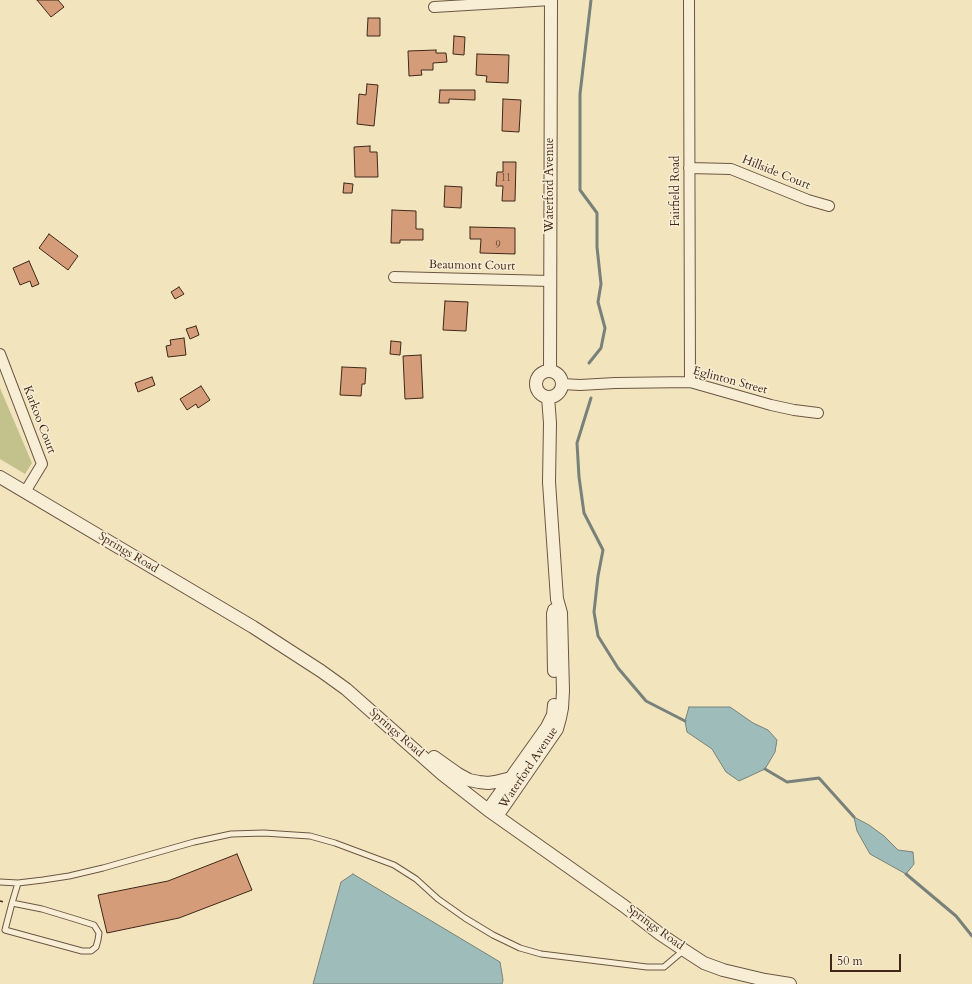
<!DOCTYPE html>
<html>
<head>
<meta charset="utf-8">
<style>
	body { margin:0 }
	#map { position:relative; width:972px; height:984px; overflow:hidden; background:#f2e5be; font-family:Cardo,serif }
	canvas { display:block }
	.scale { position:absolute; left:830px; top:954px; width:71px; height:18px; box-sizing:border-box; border:2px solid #40271a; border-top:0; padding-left:5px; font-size:12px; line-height:14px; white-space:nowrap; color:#40271a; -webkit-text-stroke:3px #f7eed5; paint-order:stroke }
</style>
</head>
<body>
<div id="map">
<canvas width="972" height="984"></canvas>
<div class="scale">50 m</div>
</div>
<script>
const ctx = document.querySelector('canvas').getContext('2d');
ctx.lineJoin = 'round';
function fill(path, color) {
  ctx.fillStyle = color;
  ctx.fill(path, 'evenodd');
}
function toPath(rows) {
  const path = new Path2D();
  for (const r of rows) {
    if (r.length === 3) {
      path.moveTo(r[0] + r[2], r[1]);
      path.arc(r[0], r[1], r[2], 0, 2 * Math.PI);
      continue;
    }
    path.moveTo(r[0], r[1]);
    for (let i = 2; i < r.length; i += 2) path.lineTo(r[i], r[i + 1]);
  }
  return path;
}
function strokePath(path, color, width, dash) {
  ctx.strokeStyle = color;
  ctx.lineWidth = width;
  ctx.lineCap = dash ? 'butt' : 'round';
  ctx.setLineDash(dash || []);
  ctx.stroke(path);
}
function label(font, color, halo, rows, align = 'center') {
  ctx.font = font + ' Cardo,serif';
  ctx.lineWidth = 3;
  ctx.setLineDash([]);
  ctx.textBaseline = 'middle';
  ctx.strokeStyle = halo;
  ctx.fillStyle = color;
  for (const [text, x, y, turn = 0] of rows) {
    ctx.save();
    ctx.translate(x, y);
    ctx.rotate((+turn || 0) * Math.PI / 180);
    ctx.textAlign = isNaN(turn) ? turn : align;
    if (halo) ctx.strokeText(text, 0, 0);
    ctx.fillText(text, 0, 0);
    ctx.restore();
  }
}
const green = toPath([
	[0,388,32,463,25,474,0,459]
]);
const water = toPath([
	[689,707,730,707,753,723,768,730,777,740,775,752,765,769,739,781,726,772,712,749,687,732,685,721,689,707],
	[854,817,869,825,884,836,898,850,913,852,914,864,906,874,870,854,857,831,854,817],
	[353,874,500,962,503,980,502,984,313,984,341,882,353,874]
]);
const stream = toPath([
	[589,363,601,348,605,328,598,302,601,284,597,247,597,213,580,190,580,94,591,0],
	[591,398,577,443,579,477,584,513,603,550,598,576,594,612,598,636,618,668,646,701,685,721],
	[765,769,787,782,819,778,854,817],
	[906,874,956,916,972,936]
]);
const building = toPath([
	[37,0,58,0,64,7,51,17,37,0],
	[368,18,380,18,380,36,367,36,368,18],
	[454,36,465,37,464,55,453,54,454,36],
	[436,50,436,53,446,53,447,62,433,63,433,70,421,70,422,75,409,76,408,51,436,50],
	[477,54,509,55,508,83,486,82,487,76,476,75,477,54],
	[367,84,378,85,374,126,357,124,359,94,366,95,367,84],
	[440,90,475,90,475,100,449,99,449,103,439,103,440,90],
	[503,99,521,100,519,132,502,131,503,99],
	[370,146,370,152,377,152,378,177,355,177,354,147,370,146],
	[503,162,516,162,515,201,502,201,503,186,496,186,497,172,503,172,503,162],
	[344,183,353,184,352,193,343,193,344,183],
	[445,186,462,187,461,208,444,207,445,186],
	[392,210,416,211,416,229,423,229,423,240,400,240,400,243,391,243,392,210],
	[470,227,515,228,515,254,480,253,481,239,470,239,470,227],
	[49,234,78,256,68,270,39,248,49,234],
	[29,261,39,284,32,287,30,281,20,285,13,268,29,261],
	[179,287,184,294,175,299,171,292,179,287],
	[445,301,468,302,466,331,443,330,445,301],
	[196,326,199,335,190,339,186,329,196,326],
	[184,338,186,355,168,357,166,346,171,345,170,340,184,338],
	[391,341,401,342,400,355,390,354,391,341],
	[421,355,423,398,405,399,403,356,421,355],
	[342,367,366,368,365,384,362,384,361,396,340,395,342,367],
	[152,377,155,385,138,392,135,383,152,377],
	[201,386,210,400,198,408,196,404,187,410,180,399,201,386],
	[237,854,252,890,179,918,107,933,98,895,168,881,237,854]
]);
const path = toPath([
	[0,901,4,902]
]);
const service = toPath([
	[0,882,18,883,43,880,69,876,103,868,194,842,231,834,264,833,294,835,310,836,335,843,394,865,416,879,438,899,465,918,493,935,520,948,541,954,647,967,664,967,684,950],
	[12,903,42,909,75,919,94,925,99,933,98,940,96,947,91,951,82,951,5,930,12,903,18,883]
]);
const minor = toPath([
	[689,0,690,382],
	[434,7,551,0],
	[689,168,731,169,808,200,829,206],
	[394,277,550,281],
	[0,354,42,464,25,492],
	[562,384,580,385,615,383,690,382,771,405,794,410,818,413]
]);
const tertiary = toPath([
	[549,384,13],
	[550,371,551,0],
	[0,477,253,627,321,671,346,689,442,774,488,810,624,906,660,934,684,950,704,963,723,970,765,980,790,984],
	[554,671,553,614,554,610],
	[434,757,458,774,469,780,479,782,488,783,495,782,511,778],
	[488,810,547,727,553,715,554,705],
	[497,816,557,729,560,718,562,708,563,691,561,613,557,599,549,482,550,423,548,397]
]);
const numberNames = [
	["11",506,179],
	["9",498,246]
];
const streetNames = [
	["Hillside Court",776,173,22],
	["Waterford Avenue",550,185,-90],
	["Fairfield Road",676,191,-90],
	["Beaumont Court",472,266,1],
	["Eglinton Street",730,381,15],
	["Karkoo Court",39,420,69],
	["Springs Road",128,553,31],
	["Springs Road",396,733,41],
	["Waterford Avenue",529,768,-56],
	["Springs Road",655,928,36]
];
fill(green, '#c3c28c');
fill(water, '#9ebdba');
strokePath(water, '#78817a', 1);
strokePath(stream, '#78817a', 3);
fill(building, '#d49c78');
strokePath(building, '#40271a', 1);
strokePath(service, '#6c5643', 7);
strokePath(minor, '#6c5643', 12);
strokePath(tertiary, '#6c5643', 14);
strokePath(path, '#40271a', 1.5, [3, 2]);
strokePath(service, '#f7eed5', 5);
strokePath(minor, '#f7eed5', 10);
strokePath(tertiary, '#f7eed5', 12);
label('10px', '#654432', null, numberNames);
label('12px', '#40271a', '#f7eed5', streetNames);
</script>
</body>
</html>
